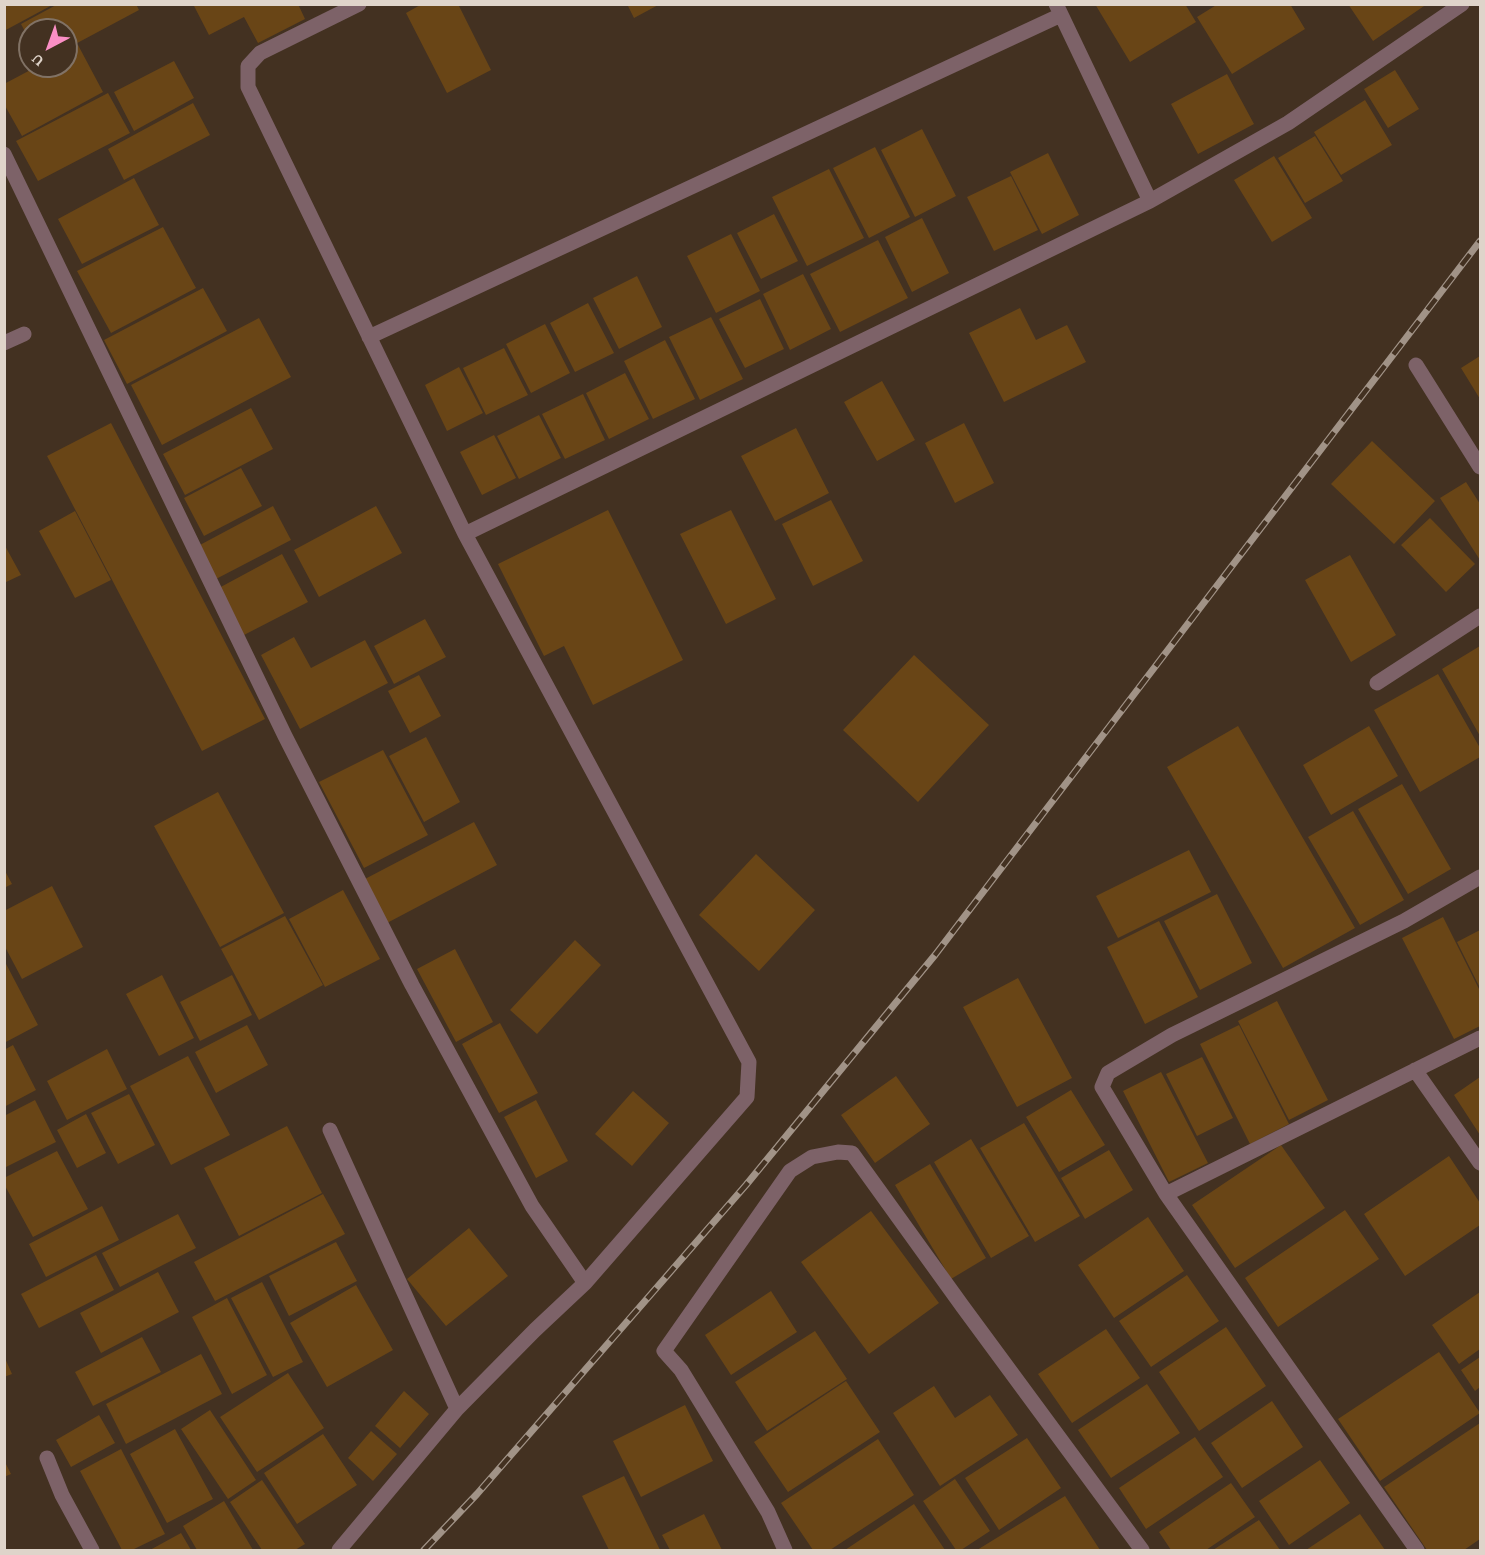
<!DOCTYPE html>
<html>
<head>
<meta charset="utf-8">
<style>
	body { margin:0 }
	#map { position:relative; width:1485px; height:1555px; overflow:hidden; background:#433121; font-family:"Crimson Pro",serif }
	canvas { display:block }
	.frame { position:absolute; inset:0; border:6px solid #dfd4ca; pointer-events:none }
	.north { position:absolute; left:18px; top:18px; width:60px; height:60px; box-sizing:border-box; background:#433121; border:2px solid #817265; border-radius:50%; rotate:221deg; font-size:16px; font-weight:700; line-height:24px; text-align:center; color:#dfd4ca }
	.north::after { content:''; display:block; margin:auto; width:21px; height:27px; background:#fb8fc5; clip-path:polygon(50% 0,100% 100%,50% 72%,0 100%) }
</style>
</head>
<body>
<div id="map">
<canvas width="1485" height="1555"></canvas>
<div class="frame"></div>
<div class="north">U</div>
</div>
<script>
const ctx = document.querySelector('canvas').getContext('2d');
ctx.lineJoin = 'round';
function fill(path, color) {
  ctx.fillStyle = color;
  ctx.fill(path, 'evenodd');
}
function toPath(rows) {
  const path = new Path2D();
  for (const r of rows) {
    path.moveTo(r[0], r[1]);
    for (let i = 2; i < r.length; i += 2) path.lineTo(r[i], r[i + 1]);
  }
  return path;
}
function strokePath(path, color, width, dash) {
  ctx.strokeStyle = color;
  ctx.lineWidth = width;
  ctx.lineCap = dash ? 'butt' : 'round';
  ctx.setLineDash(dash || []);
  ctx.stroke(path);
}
const building = toPath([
	[4,4,54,4,4,31],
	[58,4,136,4,139,10,66,49,66,30,30,30,30,41,21,24],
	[193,4,298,4,305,19,258,43,244,17,209,35],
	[422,4,458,4,491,70,447,93,406,13],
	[627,4,660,4,634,18],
	[1095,4,1185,4,1196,22,1130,62],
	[1218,4,1290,4,1305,29,1232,74,1197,17],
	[1348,4,1427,4,1373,41],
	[78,45,103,92,22,136,4,104,4,84,38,66,66,66,66,51],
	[174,61,194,98,134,131,114,92],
	[1395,70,1419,109,1388,128,1364,89],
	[1227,74,1254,124,1198,154,1171,104],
	[108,93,130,133,38,181,16,141],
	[1365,100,1392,145,1341,175,1314,132],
	[193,103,210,135,124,180,108,149],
	[922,129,956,196,915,217,881,150],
	[1315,136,1343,181,1305,203,1278,158],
	[875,147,910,217,869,238,833,168],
	[1048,153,1079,215,1042,234,1010,172],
	[1274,156,1312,218,1272,242,1234,180],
	[829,169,864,238,807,266,772,197],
	[1011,176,1038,230,994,251,967,197],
	[134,178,159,225,82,264,58,219],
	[774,214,798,261,761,279,737,233],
	[922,218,949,273,912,292,885,237],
	[163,227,196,288,111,333,77,271],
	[731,234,760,291,716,313,687,256],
	[878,240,908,298,840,332,810,274],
	[803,274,831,329,790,350,763,294],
	[637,276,662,327,619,349,593,298],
	[203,288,227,331,127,384,104,340],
	[760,299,784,349,745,368,719,319],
	[588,303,614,353,575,372,550,323],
	[1020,308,1036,340,1067,325,1086,362,1004,402,969,333],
	[711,317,743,379,700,400,669,337],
	[259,318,291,377,162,445,131,385],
	[545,324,570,373,531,393,506,344],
	[665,340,695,399,653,419,624,361],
	[504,348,528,395,486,415,463,368],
	[1480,356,1480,399,1461,368],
	[459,367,483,413,447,431,425,385],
	[625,373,649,419,609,439,586,393],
	[882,381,915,440,877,461,844,402],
	[583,394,605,440,565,459,542,414],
	[251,408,273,449,185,495,163,454],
	[539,415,561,458,519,479,497,436],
	[111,423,265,719,202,751,47,456],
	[964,423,994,483,955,503,925,443],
	[796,428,829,493,775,521,741,456],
	[494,435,516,478,482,495,460,452],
	[1372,441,1435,501,1394,544,1331,484],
	[241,468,262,506,204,536,184,498],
	[1466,482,1480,504,1480,560,1440,498],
	[831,500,863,561,813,586,782,524],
	[273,506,291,540,216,579,198,546],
	[376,506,402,553,319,597,294,550],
	[608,510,683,660,593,705,564,646,544,656,498,564],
	[731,510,776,599,726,624,680,534],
	[75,511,111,580,75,598,39,531],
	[1430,518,1475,564,1446,592,1401,545],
	[4,544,21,575,4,583],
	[282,554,308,602,242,636,217,589],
	[1350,555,1396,635,1351,662,1305,580],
	[425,619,446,657,394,684,374,646],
	[294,637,311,668,365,640,388,683,300,729,261,655],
	[1480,646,1480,736,1442,669],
	[914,655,989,725,918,802,843,730],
	[1438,674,1480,748,1480,757,1420,792,1374,710],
	[419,675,441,716,410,733,388,691],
	[1238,726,1355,928,1283,968,1167,767],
	[1369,726,1398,776,1331,815,1303,765],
	[426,737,460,802,424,822,389,756],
	[383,750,428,835,364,868,319,782],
	[1402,784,1451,869,1408,894,1358,809],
	[218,792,284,913,220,947,154,826],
	[1353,811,1404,900,1360,925,1308,837],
	[474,822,497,865,387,923,363,880],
	[1189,850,1211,892,1118,938,1096,896],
	[756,854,815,910,759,971,699,915],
	[4,869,12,884,4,888],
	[52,886,83,947,22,979,4,945,4,911],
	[343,890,380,959,325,987,289,919],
	[1217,894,1252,963,1200,990,1164,921],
	[285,916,323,985,259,1020,221,949],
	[1443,917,1480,991,1480,1026,1454,1039,1402,938],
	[1159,921,1198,997,1145,1024,1107,947],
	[1480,930,1480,988,1457,942],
	[575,940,601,965,537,1034,510,1010],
	[455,949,493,1022,456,1042,417,969],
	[4,960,38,1025,4,1043],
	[162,975,194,1038,159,1056,126,994],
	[232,975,252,1015,200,1041,180,1002],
	[1018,978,1072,1078,1017,1107,963,1007],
	[1277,1001,1328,1100,1289,1120,1238,1021],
	[500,1023,538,1093,499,1113,462,1044],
	[247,1025,268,1065,216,1093,195,1052],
	[1239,1025,1289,1124,1250,1144,1200,1044],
	[13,1045,36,1090,4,1107,4,1050],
	[107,1049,127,1089,67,1120,47,1081],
	[188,1056,230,1135,171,1165,130,1086],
	[1202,1057,1233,1118,1197,1136,1166,1074],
	[1161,1072,1208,1163,1169,1182,1123,1091],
	[896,1076,930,1124,875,1163,841,1115],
	[1480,1077,1480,1135,1454,1095],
	[1071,1090,1105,1145,1059,1172,1026,1117],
	[633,1091,669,1123,632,1166,595,1134],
	[129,1094,155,1145,118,1164,91,1113],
	[35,1100,56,1142,4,1168,4,1116],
	[536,1100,568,1161,536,1178,504,1117],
	[86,1114,106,1153,77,1168,57,1130],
	[1024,1123,1080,1216,1035,1242,980,1148],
	[287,1126,322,1193,239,1236,204,1168],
	[971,1139,1029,1236,991,1258,934,1162],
	[1281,1145,1325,1208,1235,1268,1192,1205],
	[1109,1150,1133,1190,1085,1219,1061,1178],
	[57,1151,88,1209,33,1237,4,1184,4,1178],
	[1449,1156,1480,1203,1480,1225,1405,1276,1364,1214],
	[930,1164,986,1258,951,1279,895,1185],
	[323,1194,345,1234,215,1301,194,1262],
	[102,1206,119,1240,46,1277,29,1244],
	[1345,1210,1379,1259,1278,1327,1245,1278],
	[871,1211,939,1303,869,1354,801,1262],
	[178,1214,196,1248,120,1287,102,1253],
	[1148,1217,1184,1271,1114,1318,1078,1265],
	[469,1228,508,1276,446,1326,407,1279],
	[336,1242,357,1281,289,1316,269,1276],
	[96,1255,114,1290,39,1328,21,1294],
	[158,1272,179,1312,101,1353,80,1313],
	[1187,1275,1219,1321,1151,1367,1119,1321],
	[262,1282,303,1362,273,1377,231,1298],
	[356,1285,393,1350,327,1387,290,1323],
	[771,1291,797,1332,731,1375,705,1335],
	[1480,1292,1480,1349,1459,1364,1432,1325],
	[227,1298,267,1375,232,1394,192,1317],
	[1226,1327,1266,1386,1199,1431,1159,1372],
	[1106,1329,1140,1378,1072,1423,1038,1374],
	[815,1331,847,1379,767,1431,735,1382],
	[142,1337,161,1372,93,1406,75,1372],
	[1439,1352,1480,1413,1380,1481,1338,1419],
	[201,1354,222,1394,126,1444,106,1404],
	[4,1356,12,1374,4,1377],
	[1480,1357,1480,1387,1475,1391,1461,1370],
	[288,1373,324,1428,257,1472,220,1417],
	[846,1381,880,1432,788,1492,754,1442],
	[1147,1384,1180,1433,1111,1478,1078,1430],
	[934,1386,955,1418,990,1395,1018,1435,940,1486,893,1413],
	[404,1391,429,1414,400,1448,375,1426],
	[1272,1401,1303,1447,1242,1488,1211,1443],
	[685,1405,713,1461,641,1497,613,1441],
	[210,1410,256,1480,228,1499,181,1429],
	[99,1415,115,1443,71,1467,56,1440],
	[1480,1423,1480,1539,1464,1550,1427,1550,1384,1487],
	[175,1429,213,1499,167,1523,130,1454],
	[371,1431,397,1454,373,1481,348,1458],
	[323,1434,357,1485,297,1524,264,1473],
	[1195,1437,1223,1477,1146,1529,1119,1488],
	[1027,1438,1061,1488,999,1530,965,1478],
	[878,1439,914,1495,830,1550,813,1550,781,1503],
	[121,1449,165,1534,132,1550,122,1550,80,1471],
	[4,1460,11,1474,4,1477],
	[1320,1460,1350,1503,1289,1545,1259,1501],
	[624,1476,660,1550,609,1550,582,1496],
	[955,1479,990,1531,961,1550,956,1550,923,1501],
	[262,1480,305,1544,295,1550,262,1550,230,1502],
	[1231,1483,1255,1517,1206,1550,1171,1550,1159,1532],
	[1065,1496,1100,1550,977,1550],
	[224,1501,253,1550,197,1550,183,1526],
	[914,1504,945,1550,845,1550],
	[704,1514,722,1550,670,1550,662,1535],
	[1360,1514,1385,1550,1306,1550],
	[1259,1520,1280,1550,1213,1550],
	[181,1533,191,1550,150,1550]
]);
const minor = toPath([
	[4,154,285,736,412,985,532,1206,585,1283],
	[1150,201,1288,123,1462,4],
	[369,337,1061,15],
	[4,343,24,334],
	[1416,365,1480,467],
	[465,534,1150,201,1056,4],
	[1377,683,1480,616],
	[1415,1070,1480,1163],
	[330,1130,457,1409],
	[1166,1194,1480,1038],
	[47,1458,62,1495,92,1550],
	[339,1550,457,1409,535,1330,585,1283,747,1097,749,1062,465,534,248,87,248,66,260,53,359,4],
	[785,1550,768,1512,681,1370,664,1351,790,1171,812,1157,838,1152,852,1153,963,1307,1142,1550],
	[1417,1550,1166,1194,1102,1087,1108,1073,1172,1035,1404,921,1480,877]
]);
const rail = toPath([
	[424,1550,477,1494,746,1185,935,955,1480,241]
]);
fill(building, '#694516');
strokePath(minor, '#7d6268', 15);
strokePath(rail, '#a19387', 7);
strokePath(rail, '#433121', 4.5, [14]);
</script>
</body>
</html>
